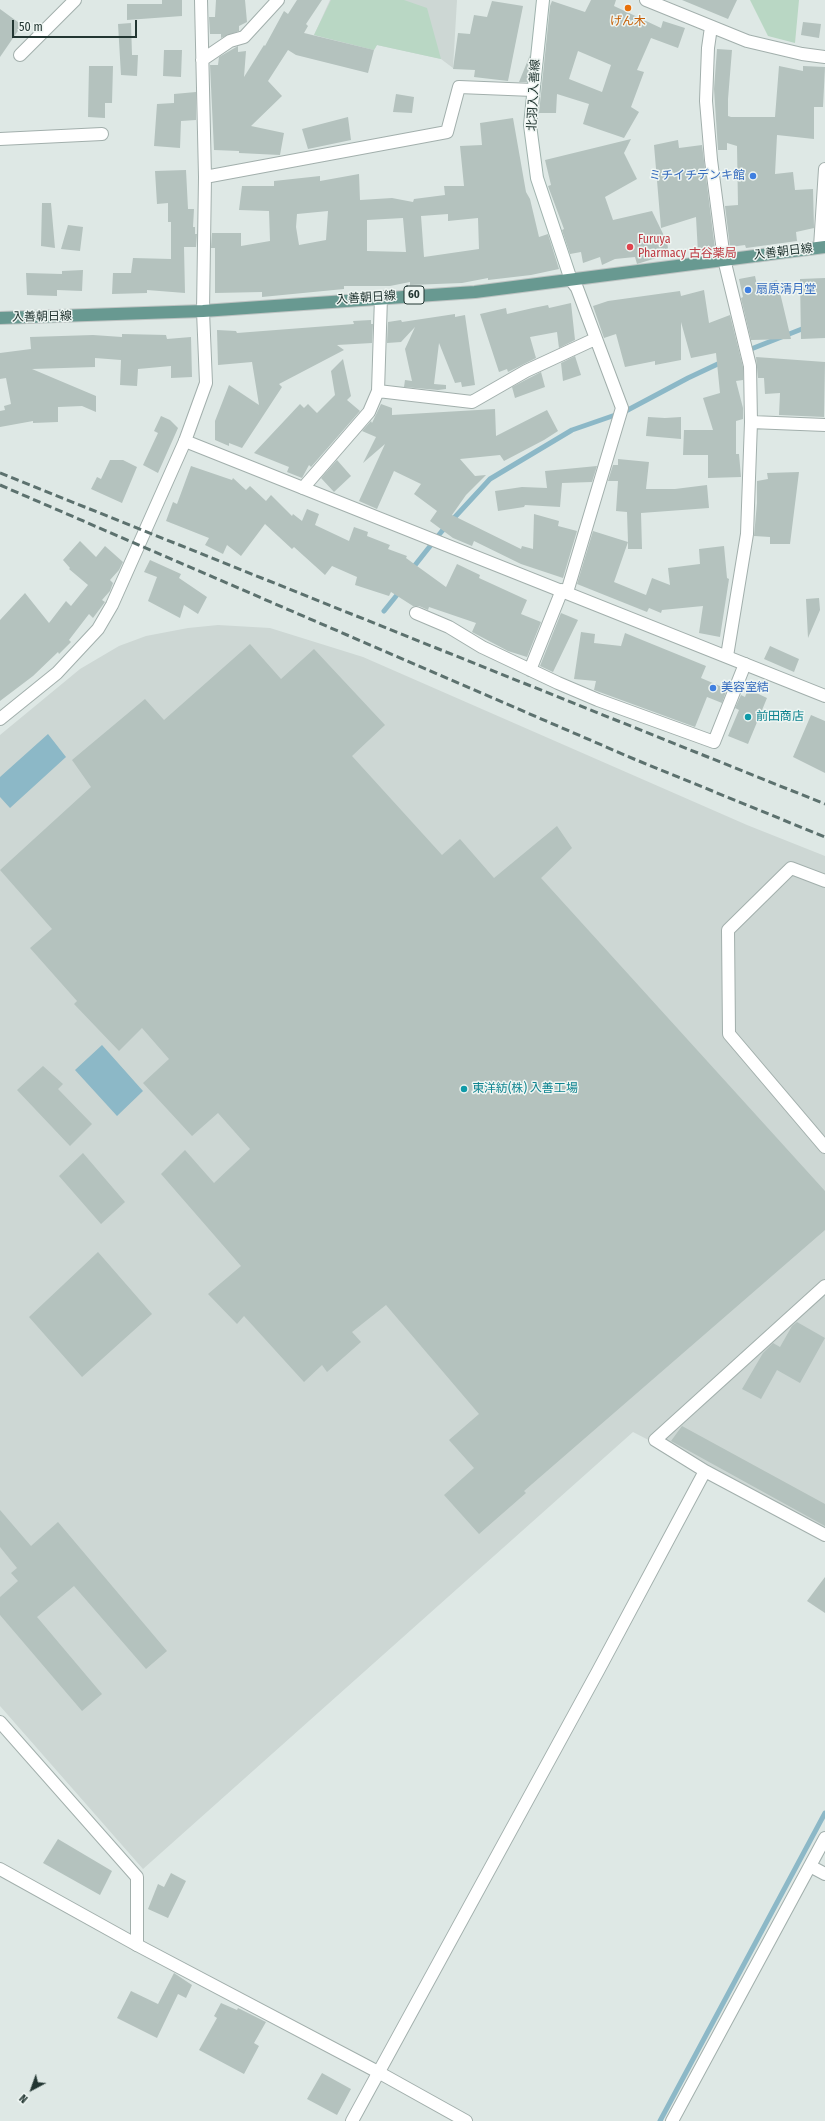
<!DOCTYPE html>
<html>
<head>
<meta charset="utf-8">
<style>
	body { margin:0 }
	#map { position:relative; width:825px; height:2121px; overflow:hidden; background:#dee8e5; font-family:"Fira Sans Condensed",sans-serif }
	canvas { display:block }
	.north { position:absolute; left:12px; top:2069px; width:40px; height:40px; -webkit-text-stroke:3px #eef5f2; paint-order:stroke; rotate:221deg; font-size:11px; font-weight:700; line-height:16px; text-align:center; color:#223632 }
	.north::after { content:''; display:block; margin:auto; width:14px; height:18px; background:#223632; clip-path:polygon(50% 0,100% 100%,50% 72%,0 100%) }
	.scale { position:absolute; left:12px; top:20px; width:125px; height:18px; box-sizing:border-box; border:2px solid #223632; border-top:0; padding-left:5px; font-size:12px; line-height:14px; white-space:nowrap; color:#223632; -webkit-text-stroke:3px #eef5f2; paint-order:stroke }
</style>
</head>
<body>
<div id="map">
<canvas width="825" height="2121"></canvas>
<div class="north">N</div>
<div class="scale">50 m</div>
</div>
<script>
const ctx = document.querySelector('canvas').getContext('2d');
ctx.lineJoin = 'round';
function fill(path, color) {
  ctx.fillStyle = color;
  ctx.fill(path, 'evenodd');
}
function toPath(rows) {
  const path = new Path2D();
  for (const r of rows) {
    path.moveTo(r[0], r[1]);
    for (let i = 2; i < r.length; i += 2) path.lineTo(r[i], r[i + 1]);
  }
  return path;
}
function strokePath(path, color, width, dash) {
  ctx.strokeStyle = color;
  ctx.lineWidth = width;
  ctx.lineCap = dash ? 'butt' : 'round';
  ctx.setLineDash(dash || []);
  ctx.stroke(path);
}
function label(font, color, halo, rows, align = 'center') {
  ctx.font = font + ' "Fira Sans Condensed","Noto Sans JP",sans-serif';
  ctx.lineWidth = 3;
  ctx.setLineDash([]);
  ctx.textBaseline = 'middle';
  ctx.strokeStyle = halo;
  ctx.fillStyle = color;
  for (const [text, x, y, turn = 0] of rows) {
    ctx.save();
    ctx.translate(x, y);
    ctx.rotate((+turn || 0) * Math.PI / 180);
    ctx.textAlign = isNaN(turn) ? turn : align;
    if (halo) ctx.strokeText(text, 0, 0);
    ctx.fillText(text, 0, 0);
    ctx.restore();
  }
}
const built = toPath([
	[330,0,457,0,453,68,441,59,377,45,374,50,314,35],
	[218,625,270,628,363,657,747,825,825,856,825,1531,633,1432,143,1869,0,1706,0,735,80,669,119,646,146,636,188,628]
]);
const green = toPath([
	[331,0,404,0,427,8,441,59,377,45,374,50,314,35],
	[750,0,799,0,795,43,768,36]
]);
const water = toPath([
	[48,734,66,757,10,808,0,797,0,777],
	[102,1045,143,1091,117,1116,75,1070]
]);
const stream = toPath([
	[746,351,807,327],
	[412,569,442,531,490,479,572,430,624,412,688,378,722,362],
	[384,611,401,590],
	[660,2121,825,1813]
]);
const building = toPath([
	[162,0,182,0,182,16,127,20,127,4,162,4],
	[216,0,245,0,247,22,239,26,239,31,221,38,221,34,210,34,209,17,215,17],
	[297,0,322,0,306,24,308,26,304,33,374,50,368,73,296,55,288,50,268,81,282,96,251,126,284,133,280,155,239,153,239,151,214,150,210,65,218,65,219,57,238,46,238,52,246,51,244,77,264,45,265,46,284,11,288,14],
	[591,0,616,0,614,6,661,28,663,21,685,28,678,48,651,38,637,70,644,72,631,107,639,112,624,138,583,124,589,104,557,94,556,113,539,113,550,6,552,1,585,12],
	[578,51,611,65,602,92,569,79],
	[682,0,737,0,728,19],
	[492,1,523,6,508,81,474,77,475,70,453,69,458,33,470,34,474,15,487,17],
	[0,9,22,25,0,57],
	[803,22,821,24,819,38,801,35],
	[131,23,132,55,138,55,137,76,121,75,118,24],
	[717,49,732,50,728,99,728,116,731,117,775,117,779,66,803,71,803,66,825,67,823,107,814,107,814,139,777,135,775,174,793,172,795,190,813,189,814,228,796,232,797,241,746,248,745,245,730,247,725,206,738,205,737,146,727,143,727,150,718,150,714,89],
	[164,50,182,50,181,77,163,76],
	[530,55,527,82,519,82],
	[89,66,113,66,112,103,105,103,105,118,88,117],
	[196,92,196,120,181,121,180,148,154,146,157,104,174,103,174,94],
	[396,94,414,97,412,113,393,112],
	[348,117,351,140,308,149,302,129],
	[513,118,526,192,530,199,539,237,548,234,559,269,531,275,488,280,488,278,462,283,410,285,410,282,390,286,344,286,344,289,262,297,262,292,215,293,215,248,211,248,212,233,241,233,241,246,270,241,269,211,239,210,242,186,274,186,274,181,320,176,320,181,359,174,360,200,392,198,413,202,414,199,445,195,444,186,464,186,460,146,482,145,480,123],
	[328,211,326,240,299,245,296,227,297,214],
	[448,214,448,221,478,218,479,249,424,257,421,216],
	[403,218,406,252,367,251,367,220],
	[631,139,624,153,637,179,605,197,613,220,652,211,667,242,669,254,637,264,635,257,615,259,602,265,600,257,583,263,581,252,570,254,562,230,564,229,548,186,551,185,545,160],
	[678,140,679,148,702,145,715,249,712,251,698,253,696,217,661,228,654,145],
	[186,170,188,209,194,209,193,227,195,227,195,234,197,234,196,247,184,247,185,293,147,290,147,293,112,294,113,273,131,273,133,258,171,259,171,222,168,222,168,203,157,204,155,171],
	[42,203,51,203,55,248,41,246],
	[68,225,83,227,80,251,61,249],
	[83,270,82,291,57,290,57,296,27,295,26,273,62,274,62,271],
	[755,276,757,285,777,280,791,339,751,340,741,298,743,297,739,279],
	[825,278,825,338,801,339,800,279],
	[704,290,709,323,730,315,743,367,743,380,736,381,743,408,743,419,736,421,736,454,739,454,741,477,708,478,708,455,683,455,684,430,713,430,703,398,720,393,716,353,691,358,681,322,681,360,655,365,655,361,625,367,616,334,604,338,593,306,608,301,680,291,681,296],
	[571,303,575,340,559,348,557,332,530,337,536,358,508,372,507,369,499,372,480,314,506,308,507,314,533,308,548,305,549,308],
	[455,314,455,317,465,315,475,385,462,387,461,382,455,383,439,343,434,384,446,385,446,389,438,390,404,387,405,380,412,381,405,349,415,327,401,342,387,343,388,322,401,320,402,322],
	[371,320,371,324,373,324,372,343,337,345,344,350,279,384,282,387,242,448,229,443,229,446,215,440,215,421,229,385,259,405,252,362,218,365,217,330,236,331,237,333,354,324,353,321],
	[122,334,166,335,167,339,191,337,192,377,171,378,171,366,138,369,137,386,120,385,121,360,95,358,95,367,32,369,96,396,96,412,82,406,58,407,58,422,33,423,33,421,0,427,0,411,5,410,4,406,11,404,6,378,0,379,0,353,31,349,30,337,93,335,122,337],
	[575,356,581,375,563,381,561,363],
	[756,357,825,362,824,417,779,415,780,393,765,394,764,378,758,378],
	[343,359,351,396,347,400,360,411,311,467,309,465,302,478,287,472,289,467,254,453,300,404,304,408,308,404,317,413,335,395,331,371],
	[541,372,545,387,515,398,512,387],
	[381,404,392,408,392,415,495,409,496,436,547,410,558,431,544,440,504,461,500,455,460,459,475,476,486,475,466,495,452,515,521,549,522,546,533,549,534,514,559,521,558,526,577,531,563,578,521,564,474,541,472,546,453,538,430,521,437,511,414,494,421,484,394,471,377,509,359,501,385,444,363,463,376,437,362,431,371,421,372,423],
	[161,416,170,420,178,428,158,473,143,465,158,433,154,431],
	[648,417,665,418,681,417,681,439,646,436],
	[618,459,649,462,646,489,675,489,707,485,709,508,641,513,642,549,628,549,628,542,614,582,646,595,652,578,670,585,668,568,700,564,699,549,724,546,727,578,729,579,720,637,699,633,703,606,662,610,661,613,649,608,647,612,577,584,593,531,628,542,627,512,616,511,618,481,608,481,613,465,618,465],
	[110,460,123,460,137,467,122,503,91,489,97,477,101,479],
	[337,460,351,476,334,492,321,478],
	[191,466,232,480,233,478,246,490,250,486,266,501,271,495,292,516,293,514,302,521,307,509,319,514,315,525,349,541,354,527,368,532,367,536,390,545,388,549,407,556,406,558,446,587,457,564,480,575,479,578,527,600,521,614,541,622,527,657,508,651,472,632,476,623,429,607,428,610,419,606,413,606,391,592,389,596,355,585,357,577,332,566,325,575,294,547,292,549,265,524,241,556,227,545,223,554,205,545,209,538,166,521,173,502,177,504],
	[597,466,592,482,562,483,560,507,525,505,524,507,498,511,495,491,522,487,547,488,545,471],
	[799,472,790,544,770,544,770,537,754,536,757,503,757,481,768,479,767,473],
	[80,541,96,557,105,546,123,562,119,570,110,580,113,583,110,591,102,600,105,602,93,618,89,614,69,640,71,642,59,654,58,652,33,676,0,701,0,620,25,593,49,623,66,601,71,606,88,585,69,569,70,568,63,560],
	[150,560,181,574,179,578,207,597,198,614,184,605,180,618,148,601,157,577,144,572],
	[819,598,820,610,808,638,806,599],
	[561,613,578,620,553,672,540,666],
	[581,632,595,634,594,643,621,646,625,633,706,666,701,678,727,689,722,703,707,697,695,727,594,690,596,681,574,679],
	[250,644,281,679,314,649,385,725,352,756,442,855,460,839,494,878,557,826,572,848,541,878,825,1191,825,1230,524,1491,526,1493,479,1534,444,1495,474,1468,449,1440,479,1414,386,1305,352,1332,361,1342,327,1372,322,1365,304,1382,244,1316,237,1324,208,1294,241,1266,161,1174,185,1150,214,1183,250,1149,218,1113,192,1136,143,1083,169,1059,142,1028,119,1051,74,1004,77,1001,30,948,52,929,0,870,91,787,72,760,145,699,164,720],
	[770,646,799,659,794,672,764,659],
	[748,689,767,698,748,744,728,736,739,710,735,708,741,695,745,697],
	[811,715,825,721,825,773,793,757],
	[43,1066,63,1084,58,1089,92,1124,70,1146,17,1090],
	[83,1153,125,1202,101,1224,59,1176],
	[98,1252,152,1314,82,1377,29,1317],
	[797,1322,825,1338,800,1383,777,1370,761,1399,742,1389,763,1353,773,1343,780,1347,792,1326],
	[682,1426,825,1504,825,1526,671,1441],
	[0,1510,31,1546,58,1522,167,1651,146,1669,74,1586,37,1617,102,1694,82,1711,0,1615,0,1597,18,1581,11,1573,17,1568,0,1547],
	[825,1577,825,1613,807,1601],
	[58,1839,112,1871,100,1895,43,1863],
	[171,1873,186,1881,168,1918,148,1909,158,1884,164,1887],
	[174,1973,192,1985,186,1998,178,1994,157,2038,117,2018,131,1991,158,2004],
	[221,2003,237,2010,238,2008,266,2022,254,2043,259,2046,244,2074,199,2050,217,2018,214,2016],
	[322,2073,351,2089,337,2115,307,2099]
]);
const minor = toPath([
	[646,0,747,41,802,54,825,57],
	[711,27,708,48,706,101,711,160,724,259,750,366,751,422,825,425],
	[20,55,75,0],
	[202,60,230,41,244,37,278,0],
	[0,139,102,134],
	[205,177,447,132,459,87,533,90],
	[820,247,825,169],
	[378,391,381,297],
	[303,488,369,412,378,391,472,402,526,371,595,339],
	[567,592,622,408,577,288,571,280],
	[416,613,449,627,482,647,558,683,598,700,714,742,745,664],
	[727,656,747,534,751,422],
	[530,670,562,590],
	[0,719,57,673,98,629,112,605,185,441,206,383,203,311,205,177,201,0],
	[825,881,791,868,728,930,729,1034,825,1147],
	[825,1286,655,1440,705,1471,825,1535],
	[0,1722,137,1877,137,1945],
	[810,1866,825,1874],
	[352,2121,598,1671,705,1471],
	[672,2121,825,1838]
]);
const tertiary = toPath([
	[185,441,825,696],
	[0,1869,137,1945,378,2072,466,2121]
]);
const secondary = toPath([
	[543,0,530,125,537,178,571,280]
]);
const primary = toPath([
	[0,318,203,311,475,292,825,247]
]);
const rail = toPath([
	[0,473,825,804],
	[0,485,634,759,825,837]
]);
const markers = [
	[628,8,4,"#e8710a"],
	[753,176,4,"#3f7fe0"],
	[630,247,4,"#e0444e"],
	[748,290,4,"#3f7fe0"],
	[713,688,4,"#3f7fe0"],
	[748,717,4,"#0f9aa8"],
	[464,1089,4,"#0f9aa8"]
];
const shields = [
	[414,295,20]
];
const shieldNames = [
	["60",414,295]
];
const foodNames = [
	["げん木",628,22]
];
const streetNames = [
	["北羽入入善線",534,95,-87],
	["入善朝日線",783,252,-7],
	["入善朝日線",366,298,-4],
	["入善朝日線",42,317,-1]
];
const shopNames = [
	["ミチイチデンキ館",745,176,"right"],
	["扇原清月堂",756,290],
	["美容室結",721,688]
];
const healthNames = [
	["Furuya",638,240],
	["Pharmacy 古谷薬局",638,254]
];
const cultureNames = [
	["前田商店",756,717],
	["東洋紡(株) 入善工場",472,1089]
];
fill(built, '#cdd7d4');
fill(green, '#b9d7c4');
fill(water, '#8cb8c7');
strokePath(stream, '#8cb8c7', 5);
fill(building, '#b4c2be');
strokePath(minor, '#a2afac', 14);
strokePath(tertiary, '#a2afac', 14);
strokePath(secondary, '#9fb2ad', 14);
strokePath(primary, '#bdc3c2', 14);
strokePath(minor, '#fff', 12);
strokePath(tertiary, '#fff', 12);
strokePath(secondary, '#fff', 12);
strokePath(primary, '#689991', 12);
strokePath(rail, '#5c716e', 3, [8, 4]);
for (const [x, y, r, color] of markers) {
  const dot = new Path2D();
  dot.arc(x, y, r, 0, 2 * Math.PI);
  ctx.fillStyle = color;
  ctx.fill(dot);
  strokePath(dot, '#eef5f2', 1.5);
}
for (const [x, y, w] of shields) {
  const box = new Path2D();
  box.roundRect(x - w / 2, y - 9, w, 18, 3);
  ctx.fillStyle = '#eef5f2';
  ctx.fill(box);
  strokePath(box, '#223632', 1);
}
label('bold 11px', '#223632', null, shieldNames);
label('12px', '#c56008', '#eef5f2', foodNames);
label('12px', '#223632', '#eef5f2', streetNames);
label('12px', '#366cbe', '#eef5f2', shopNames, 'left');
label('12px', '#be3a42', '#eef5f2', healthNames, 'left');
label('12px', '#0d838f', '#eef5f2', cultureNames, 'left');
</script>
</body>
</html>
